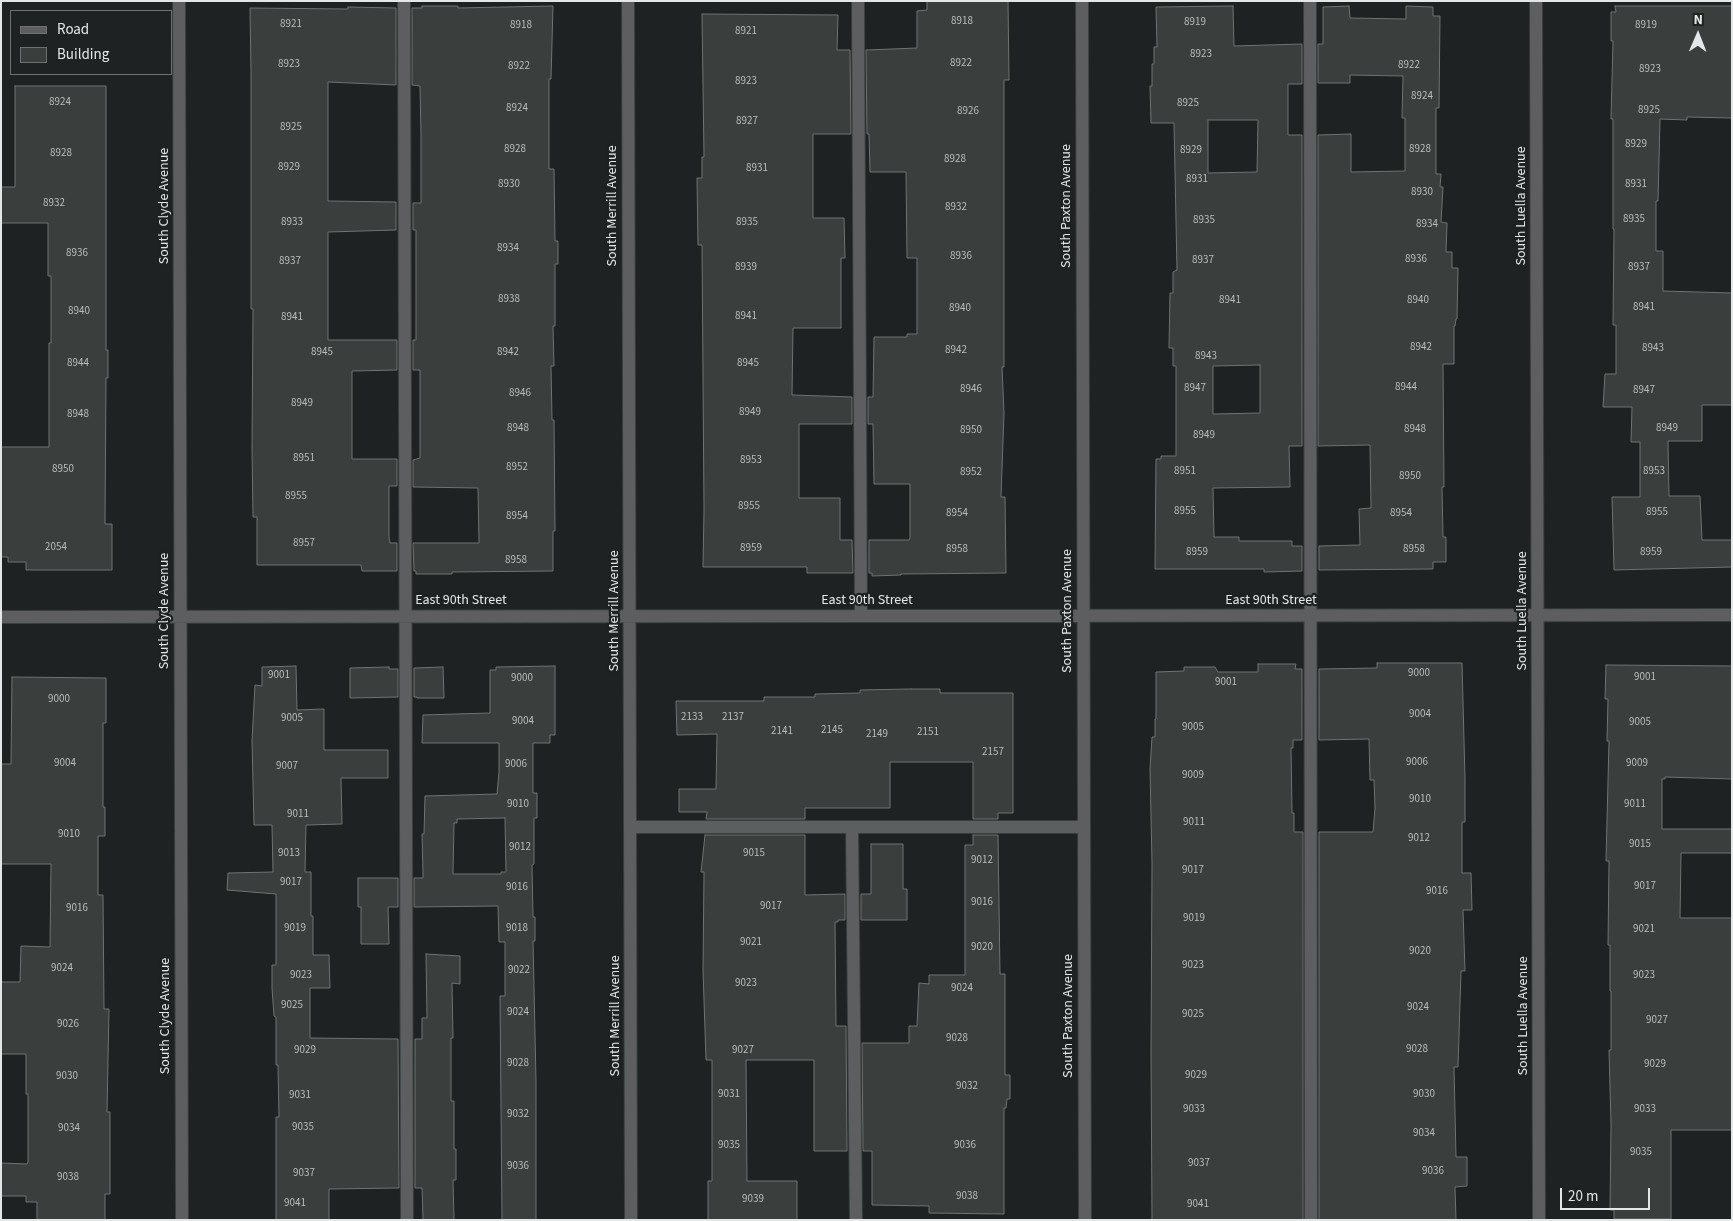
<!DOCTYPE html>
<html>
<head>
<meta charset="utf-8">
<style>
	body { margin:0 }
	#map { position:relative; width:1733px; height:1221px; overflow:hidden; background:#1e2222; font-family:"Source Sans 3",sans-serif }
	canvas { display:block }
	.frame { position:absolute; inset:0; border:2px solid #e4e7e7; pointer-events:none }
	.legend { position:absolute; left:10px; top:10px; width:162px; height:65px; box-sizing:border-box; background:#1e2222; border:1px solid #6d7171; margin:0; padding:6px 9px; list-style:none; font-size:15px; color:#e4e7e7 }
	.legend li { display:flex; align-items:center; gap:10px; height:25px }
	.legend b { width:25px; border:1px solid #6d7171 }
	.north { position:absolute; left:1673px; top:10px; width:50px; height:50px; -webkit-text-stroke:4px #1e2222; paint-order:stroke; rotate:1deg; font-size:14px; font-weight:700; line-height:20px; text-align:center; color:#e4e7e7 }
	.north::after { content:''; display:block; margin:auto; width:18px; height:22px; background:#e4e7e7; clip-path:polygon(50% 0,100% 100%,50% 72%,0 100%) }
	.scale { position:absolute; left:1560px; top:1188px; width:90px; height:22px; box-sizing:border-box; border:2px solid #e4e7e7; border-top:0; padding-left:6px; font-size:15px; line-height:18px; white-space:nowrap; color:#e4e7e7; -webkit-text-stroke:4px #1e2222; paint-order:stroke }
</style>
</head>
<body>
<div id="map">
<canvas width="1733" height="1221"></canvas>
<div class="frame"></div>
<ul class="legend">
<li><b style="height:6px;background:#5d5e5f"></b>Road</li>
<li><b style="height:14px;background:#3a3e3c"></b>Building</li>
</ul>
<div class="north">N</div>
<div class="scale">20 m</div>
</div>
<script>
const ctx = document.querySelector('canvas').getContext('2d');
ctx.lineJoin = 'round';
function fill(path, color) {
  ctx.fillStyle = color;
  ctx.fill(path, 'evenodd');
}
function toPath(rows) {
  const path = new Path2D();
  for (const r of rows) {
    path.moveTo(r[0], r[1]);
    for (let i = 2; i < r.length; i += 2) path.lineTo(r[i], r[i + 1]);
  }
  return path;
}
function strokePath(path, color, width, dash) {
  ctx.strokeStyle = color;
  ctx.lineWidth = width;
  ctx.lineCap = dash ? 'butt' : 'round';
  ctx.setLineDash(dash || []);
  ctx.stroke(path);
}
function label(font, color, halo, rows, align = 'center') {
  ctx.font = font + ' "Source Sans 3",sans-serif';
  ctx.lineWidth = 4.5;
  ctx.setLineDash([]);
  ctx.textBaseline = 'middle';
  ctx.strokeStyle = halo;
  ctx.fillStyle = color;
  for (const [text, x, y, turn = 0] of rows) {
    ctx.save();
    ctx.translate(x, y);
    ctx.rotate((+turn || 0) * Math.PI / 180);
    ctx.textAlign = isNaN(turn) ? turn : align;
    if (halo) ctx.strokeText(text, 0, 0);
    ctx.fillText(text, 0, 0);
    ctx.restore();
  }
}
const building = toPath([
	[927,1,1008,1,1009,80,1004,80,1004,367,1002,367,1004,413,1001,497,1005,497,1006,573,901,574,901,575,872,576,872,573,869,573,869,540,909,540,910,538,910,484,874,484,873,424,868,424,868,397,873,397,874,337,907,337,907,334,917,334,917,258,907,258,906,172,870,172,869,134,867,134,866,50,917,48,917,11,927,10,927,1],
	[422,6,458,6,458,8,553,6,551,79,549,79,549,169,554,169,555,241,558,241,558,264,555,264,555,326,553,326,554,366,551,366,552,420,554,420,555,531,553,531,553,571,452,572,452,574,416,574,416,571,414,571,413,543,479,543,478,488,413,487,413,460,420,458,420,370,413,370,413,340,416,340,416,230,413,230,413,203,421,203,421,135,420,86,412,85,412,8,422,8,422,6],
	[1233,6,1234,46,1302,44,1302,84,1288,84,1288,135,1302,135,1302,446,1289,446,1290,487,1213,488,1214,537,1239,537,1239,541,1292,541,1292,546,1302,546,1302,571,1264,572,1264,569,1155,569,1156,459,1161,459,1161,456,1176,456,1176,366,1173,366,1173,348,1169,348,1170,293,1173,293,1173,272,1177,270,1174,123,1151,123,1150,86,1152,86,1152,64,1154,64,1154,47,1157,47,1156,7,1233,6],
	[1208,120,1258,120,1257,172,1208,173,1208,120],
	[1260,365,1260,413,1213,414,1213,366,1260,365],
	[1349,6,1350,18,1406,19,1406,6,1433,7,1433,16,1440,16,1439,108,1436,108,1436,174,1441,174,1440,187,1443,187,1441,222,1447,223,1446,252,1452,252,1452,268,1458,268,1457,319,1456,319,1455,326,1454,326,1454,364,1443,364,1444,487,1442,487,1443,537,1446,537,1446,562,1433,562,1433,569,1319,570,1319,546,1360,545,1359,509,1371,508,1370,445,1318,446,1318,135,1351,134,1351,172,1405,171,1405,118,1402,118,1403,76,1350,75,1350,83,1318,83,1318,44,1323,44,1323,7,1349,6],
	[1615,6,1732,6,1732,118,1687,117,1687,120,1660,119,1658,201,1656,201,1656,251,1663,251,1663,291,1732,293,1732,405,1702,405,1702,441,1668,441,1669,496,1700,496,1702,540,1732,540,1732,567,1614,570,1612,497,1640,497,1640,442,1631,442,1632,407,1603,407,1605,374,1616,374,1616,325,1613,325,1614,229,1613,229,1613,119,1611,119,1613,41,1611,41,1611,12,1616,12,1615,6],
	[348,7,396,8,396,85,328,82,328,201,396,202,396,230,328,232,328,340,397,340,397,370,352,371,352,459,397,459,397,486,389,486,389,537,390,543,397,543,397,571,362,571,361,565,257,565,257,517,253,517,252,449,253,309,251,309,251,73,250,8,348,9,348,7],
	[702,14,838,15,837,50,850,50,851,134,813,134,813,218,844,218,845,258,841,258,841,328,793,328,792,395,852,397,852,424,799,424,799,498,840,498,840,540,852,540,853,573,807,573,807,567,703,567,704,510,702,245,698,245,697,178,702,178,702,157,704,157,702,14],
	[15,86,106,86,106,350,108,350,108,378,106,378,105,524,112,524,112,570,26,570,26,562,8,562,8,557,1,557,1,447,49,447,49,343,51,343,51,276,48,276,48,223,1,223,1,187,15,187,15,86],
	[1377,663,1462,663,1465,779,1465,822,1462,822,1462,873,1471,873,1472,910,1463,910,1465,971,1461,971,1458,1067,1454,1067,1456,1157,1467,1157,1467,1186,1455,1187,1456,1220,1319,1220,1319,832,1373,832,1375,808,1374,780,1370,780,1369,739,1319,740,1319,669,1377,668,1377,663],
	[1258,664,1296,664,1295,669,1302,669,1302,740,1293,740,1293,748,1291,748,1292,813,1294,813,1294,832,1303,832,1303,1220,1152,1220,1151,1053,1152,863,1150,769,1152,737,1155,737,1155,719,1156,719,1156,672,1184,671,1184,667,1215,667,1218,672,1258,672,1258,664],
	[1606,665,1732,666,1732,779,1665,777,1665,779,1662,779,1662,829,1732,829,1732,853,1681,853,1680,918,1732,918,1732,1130,1671,1130,1671,1219,1614,1219,1614,1210,1610,1210,1611,1125,1609,1050,1611,1050,1611,991,1610,991,1610,945,1608,945,1609,861,1606,861,1609,741,1607,741,1608,699,1605,699,1606,665],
	[296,666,297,710,324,709,324,750,388,750,388,778,341,778,342,824,306,825,305,872,311,872,311,916,313,916,313,955,329,955,330,988,310,988,310,1038,398,1039,399,1188,329,1189,329,1220,276,1220,276,1117,279,1117,278,1065,276,1065,276,1017,274,1016,272,988,272,965,276,965,276,894,227,890,228,873,273,872,272,825,254,825,252,741,255,685,262,686,262,667,296,666],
	[555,666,555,735,550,735,550,743,533,743,533,793,537,793,537,818,534,818,534,864,532,865,533,917,535,917,535,941,533,941,536,1081,536,1220,502,1220,500,996,505,996,505,942,499,942,498,906,414,907,414,878,423,878,423,874,422,834,424,834,425,796,497,794,499,772,499,743,422,743,423,715,490,713,490,670,496,670,496,667,555,666],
	[505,818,506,872,501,872,501,874,453,874,454,823,457,823,457,819,505,818],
	[389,667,389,669,398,669,398,697,350,698,350,668,389,667],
	[443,667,444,698,417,698,417,697,414,697,414,668,443,667],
	[12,677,106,678,106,723,103,723,103,807,105,807,105,836,98,836,98,895,103,895,104,1009,109,1009,107,1112,110,1112,110,1194,105,1194,105,1220,37,1220,37,1202,26,1202,26,1196,1,1196,1,1163,27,1164,28,1162,28,1094,26,1094,26,1054,1,1054,1,982,20,982,21,946,50,947,51,864,1,864,1,764,11,764,12,677],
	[911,689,940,689,940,693,1013,693,1013,813,998,813,998,819,973,819,973,762,890,762,890,808,805,808,805,819,706,819,707,812,679,812,679,789,716,789,717,734,677,735,676,701,764,701,764,697,815,697,815,694,860,693,860,690,911,689],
	[705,835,805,835,805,895,845,894,845,920,838,920,838,922,835,922,836,1026,846,1026,847,1151,814,1151,814,1060,746,1060,747,1181,797,1181,797,1220,708,1220,708,1181,712,1181,712,1060,706,1060,703,970,704,872,701,872,705,835],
	[973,835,998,835,1000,974,1005,974,1005,1075,1010,1075,1010,1099,1007,1099,1006,1108,1004,1108,1004,1214,929,1213,929,1206,872,1205,872,1151,863,1151,862,1043,909,1043,909,1026,917,1026,919,983,929,984,929,975,965,975,965,845,973,845,973,835],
	[871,844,903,844,903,889,907,889,907,920,861,920,861,894,871,894,871,844],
	[358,878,398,878,398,907,388,907,389,944,361,944,361,907,358,907,358,878],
	[426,954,460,956,460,984,452,983,453,1038,451,1038,451,1101,454,1101,454,1149,456,1149,456,1180,453,1180,454,1220,423,1220,422,1188,415,1188,415,1039,422,1039,422,1018,427,1018,426,954]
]);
const minor = toPath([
	[179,1,182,1220],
	[404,1,407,1220],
	[628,1,631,1220],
	[858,1,861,616],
	[1082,1,1085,1220],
	[1310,1,1311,1220],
	[1536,1,1539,1220],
	[1,617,1732,615],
	[630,827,1084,827],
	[852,827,856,1220]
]);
const numberNames = [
	["8918",962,22],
	["8919",1195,23],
	["8921",291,25],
	["8918",521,26],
	["8919",1646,26],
	["8921",746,32],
	["8923",1201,55],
	["8922",961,64],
	["8923",289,65],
	["8922",1409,66],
	["8922",519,67],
	["8923",1650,70],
	["8923",746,82],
	["8924",1422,97],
	["8924",60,103],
	["8925",1188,104],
	["8924",517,109],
	["8925",1649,111],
	["8926",968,112],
	["8927",747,122],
	["8925",291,128],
	["8929",1636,145],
	["8928",515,150],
	["8928",1420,150],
	["8929",1191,151],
	["8928",61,154],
	["8928",955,160],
	["8929",289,168],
	["8931",757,169],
	["8931",1197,180],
	["8930",509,185],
	["8931",1636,185],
	["8930",1422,193],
	["8932",54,204],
	["8932",956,208],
	["8935",1634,220],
	["8935",1204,221],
	["8933",292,223],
	["8935",747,223],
	["8934",1427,225],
	["8934",508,249],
	["8936",77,254],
	["8936",961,257],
	["8936",1416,260],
	["8937",1203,261],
	["8937",290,262],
	["8939",746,268],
	["8937",1639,268],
	["8938",509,300],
	["8941",1230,301],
	["8940",1418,301],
	["8941",1644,308],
	["8940",960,309],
	["8940",79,312],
	["8941",746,317],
	["8941",292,318],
	["8942",1421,348],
	["8943",1653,349],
	["8942",956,351],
	["8945",322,353],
	["8942",508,353],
	["8943",1206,357],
	["8944",78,364],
	["8945",748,364],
	["8944",1406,388],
	["8947",1195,389],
	["8946",971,390],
	["8947",1644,391],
	["8946",520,394],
	["8949",302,404],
	["8949",750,413],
	["8948",78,415],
	["8948",518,429],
	["8949",1667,429],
	["8948",1415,430],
	["8950",971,431],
	["8949",1204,436],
	["8951",304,459],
	["8953",751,461],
	["8952",517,468],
	["8950",63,470],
	["8951",1185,472],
	["8953",1654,472],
	["8952",971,473],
	["8950",1410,477],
	["8955",296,497],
	["8955",749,507],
	["8955",1185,512],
	["8955",1657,513],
	["8954",957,514],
	["8954",1401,514],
	["8954",517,517],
	["8957",304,544],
	["2054",56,548],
	["8959",751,549],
	["8958",957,550],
	["8958",1414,550],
	["8959",1197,553],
	["8959",1651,553],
	["8958",516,561],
	["9000",1419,674],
	["9001",279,676],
	["9001",1645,678],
	["9000",522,679],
	["9001",1226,683],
	["9000",59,700],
	["9004",1420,715],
	["2133",692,718],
	["2137",733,718],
	["9005",292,719],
	["9004",523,722],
	["9005",1640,723],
	["9005",1193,728],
	["2145",832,731],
	["2141",782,732],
	["2151",928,733],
	["2149",877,735],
	["2157",993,753],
	["9006",1417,763],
	["9004",65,764],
	["9009",1637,764],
	["9006",516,765],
	["9007",287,767],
	["9009",1193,776],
	["9010",1420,800],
	["9010",518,805],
	["9011",1635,805],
	["9011",298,815],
	["9011",1194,823],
	["9010",69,835],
	["9012",1419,839],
	["9015",1640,845],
	["9012",520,848],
	["9013",289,854],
	["9015",754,854],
	["9012",982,861],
	["9017",1193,871],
	["9017",291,883],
	["9017",1645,887],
	["9016",517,888],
	["9016",1437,892],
	["9016",982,903],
	["9017",771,907],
	["9016",77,909],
	["9019",1194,919],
	["9019",295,929],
	["9018",517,929],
	["9021",1644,930],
	["9021",751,943],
	["9020",982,948],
	["9020",1420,952],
	["9023",1193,966],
	["9024",62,969],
	["9022",519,971],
	["9023",301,976],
	["9023",1644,976],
	["9023",746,984],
	["9024",962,989],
	["9025",292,1006],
	["9024",1418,1008],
	["9024",518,1013],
	["9025",1193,1015],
	["9027",1657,1021],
	["9026",68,1025],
	["9028",957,1039],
	["9028",1417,1050],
	["9029",305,1051],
	["9027",743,1051],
	["9028",518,1064],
	["9029",1655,1065],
	["9029",1196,1076],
	["9030",67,1077],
	["9032",967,1087],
	["9031",729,1095],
	["9030",1424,1095],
	["9031",300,1096],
	["9033",1194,1110],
	["9033",1645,1110],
	["9032",518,1115],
	["9035",303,1128],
	["9034",69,1129],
	["9034",1424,1134],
	["9035",729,1146],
	["9036",965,1146],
	["9035",1641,1153],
	["9037",1199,1164],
	["9036",518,1167],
	["9036",1433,1172],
	["9037",304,1174],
	["9038",68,1178],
	["9038",967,1197],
	["9039",753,1200],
	["9041",295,1204],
	["9041",1198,1205]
];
const streetNames = [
	["South Clyde Avenue",165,206,-90],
	["South Merrill Avenue",613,206,-90],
	["South Paxton Avenue",1067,206,-90],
	["South Luella Avenue",1522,206,-90],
	["East 90th Street",461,601],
	["East 90th Street",867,601],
	["East 90th Street",1271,601],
	["South Clyde Avenue",165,611,-90],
	["South Merrill Avenue",615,611,-90],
	["South Paxton Avenue",1068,611,-90],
	["South Luella Avenue",1523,611,-90],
	["South Clyde Avenue",166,1016,-90],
	["South Merrill Avenue",616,1016,-90],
	["South Paxton Avenue",1069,1016,-90],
	["South Luella Avenue",1524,1016,-90]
];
fill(building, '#3a3e3c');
strokePath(building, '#6f7371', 1);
strokePath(minor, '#3a3e3e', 14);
strokePath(minor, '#5d5e5f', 12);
label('11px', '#babdbc', null, numberNames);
label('14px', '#e4e7e7', '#1e2222', streetNames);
</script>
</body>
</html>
